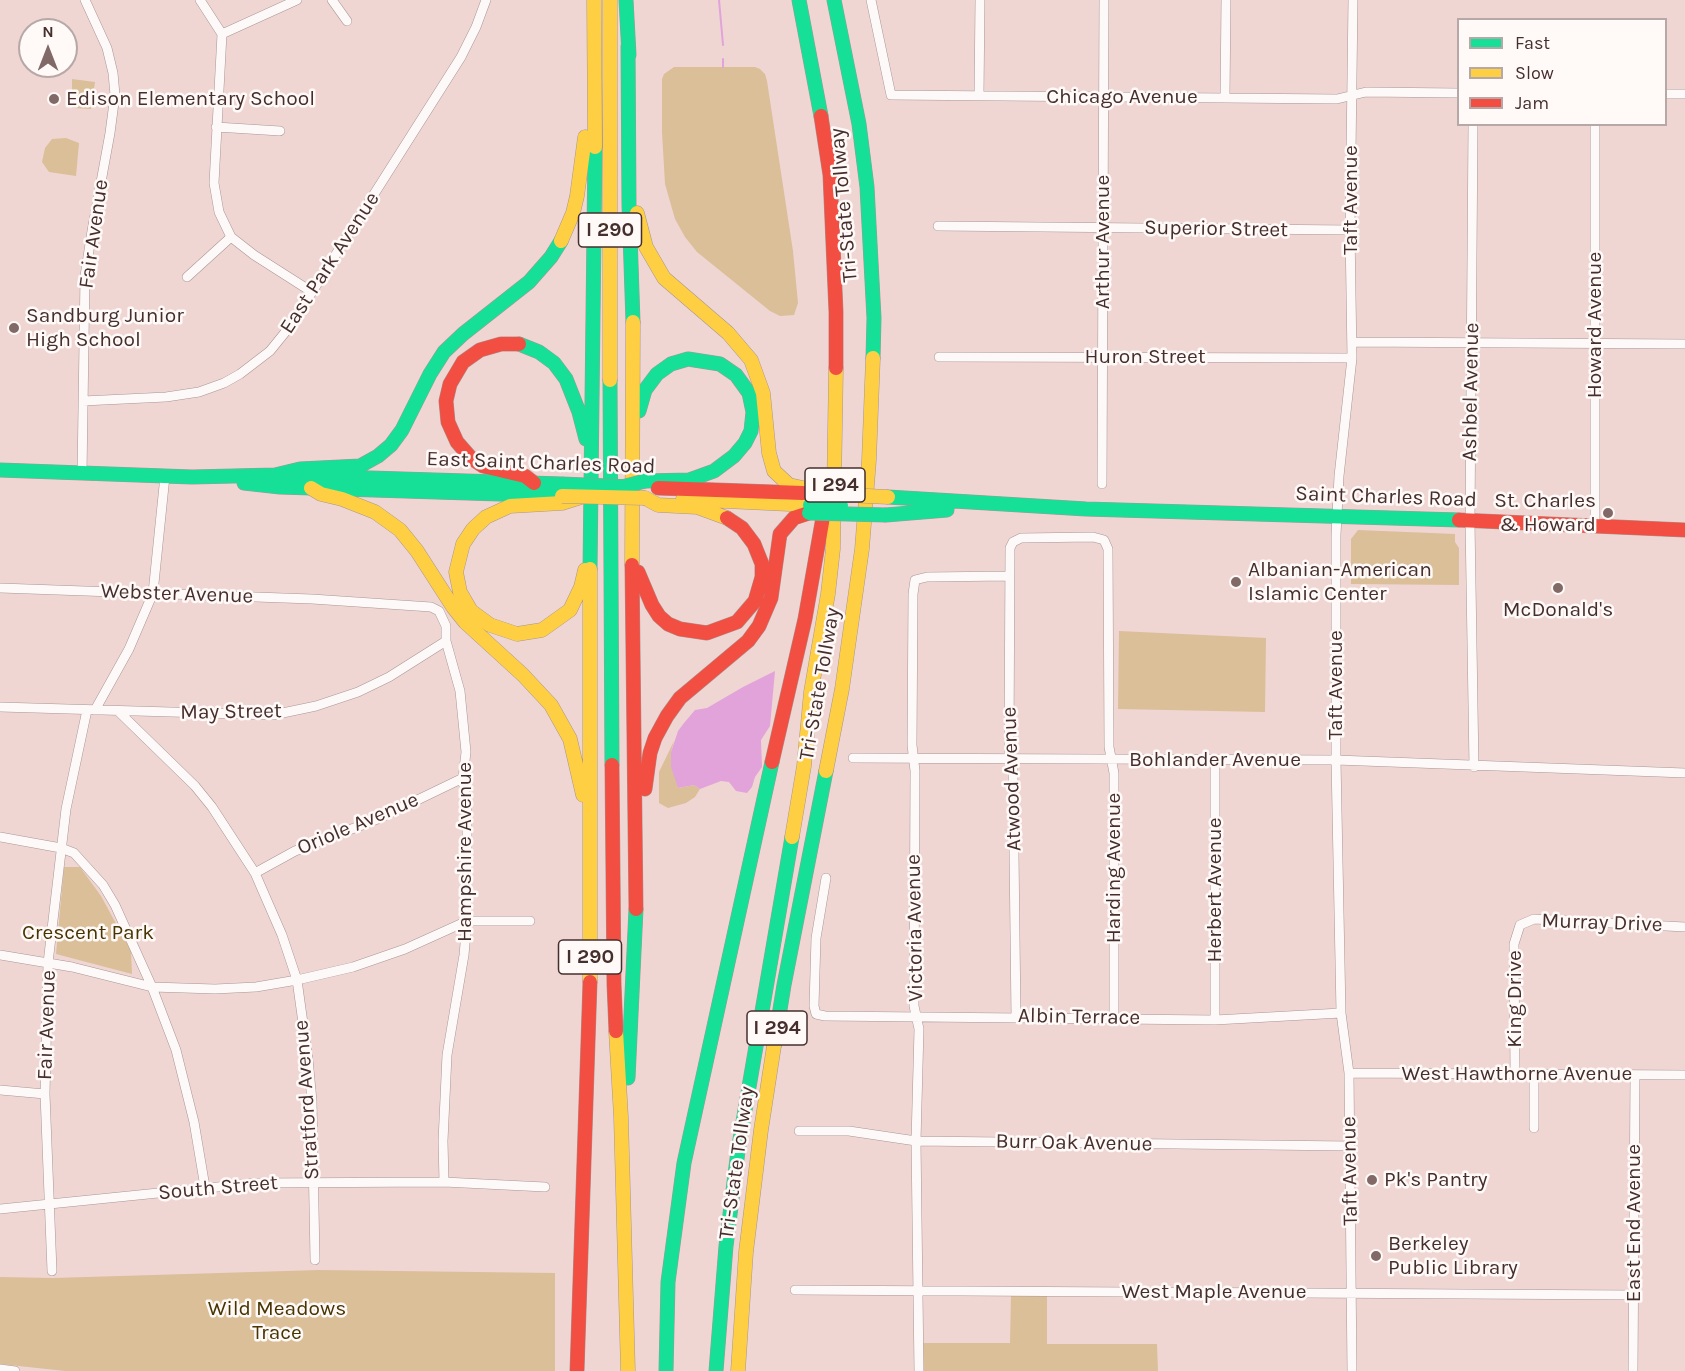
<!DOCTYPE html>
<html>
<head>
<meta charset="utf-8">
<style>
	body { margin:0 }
	#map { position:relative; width:1685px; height:1371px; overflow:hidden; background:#efd6d3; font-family:Karla,sans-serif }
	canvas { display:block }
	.legend { position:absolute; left:1457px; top:18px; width:210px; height:108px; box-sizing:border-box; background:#fff9f8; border:2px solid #b5a8a6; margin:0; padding:8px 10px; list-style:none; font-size:18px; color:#452f2c }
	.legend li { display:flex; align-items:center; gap:12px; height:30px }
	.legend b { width:30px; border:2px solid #b5a8a6 }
	.north { position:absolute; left:18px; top:18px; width:60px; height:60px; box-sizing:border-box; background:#fff9f8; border:2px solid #b5a8a6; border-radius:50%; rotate:0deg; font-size:16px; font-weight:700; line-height:24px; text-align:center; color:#452f2c }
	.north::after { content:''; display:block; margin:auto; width:21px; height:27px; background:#806966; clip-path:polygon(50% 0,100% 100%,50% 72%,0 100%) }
</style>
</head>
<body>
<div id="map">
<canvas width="1685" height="1371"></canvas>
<ul class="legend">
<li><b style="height:8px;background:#16e098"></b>Fast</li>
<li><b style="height:8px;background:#ffcf43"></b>Slow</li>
<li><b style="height:8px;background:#f24e42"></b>Jam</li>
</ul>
<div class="north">N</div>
</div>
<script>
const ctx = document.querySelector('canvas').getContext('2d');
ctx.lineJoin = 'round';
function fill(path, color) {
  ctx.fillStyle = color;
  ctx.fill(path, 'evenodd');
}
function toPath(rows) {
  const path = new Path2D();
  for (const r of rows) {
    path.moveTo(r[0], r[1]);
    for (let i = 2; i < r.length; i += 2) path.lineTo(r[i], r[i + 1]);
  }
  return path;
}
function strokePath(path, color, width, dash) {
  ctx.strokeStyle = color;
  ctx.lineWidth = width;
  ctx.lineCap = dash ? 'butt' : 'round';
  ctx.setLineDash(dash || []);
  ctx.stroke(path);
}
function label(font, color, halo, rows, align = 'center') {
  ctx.font = font + ' Karla,sans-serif';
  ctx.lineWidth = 5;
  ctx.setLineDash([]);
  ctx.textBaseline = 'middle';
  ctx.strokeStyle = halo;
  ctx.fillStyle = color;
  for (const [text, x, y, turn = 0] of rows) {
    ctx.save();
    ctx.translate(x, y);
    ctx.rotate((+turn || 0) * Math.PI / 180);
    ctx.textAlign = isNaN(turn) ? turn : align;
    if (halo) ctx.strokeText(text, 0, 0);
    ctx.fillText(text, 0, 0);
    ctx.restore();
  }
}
const green = toPath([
	[674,67,755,67,760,69,765,74,767,81,793,251,798,303,794,315,780,316,770,311,697,252,685,237,675,219,665,184,662,132,662,79,664,74],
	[72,79,95,82,91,109,72,108],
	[66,138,79,143,76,176,49,172,42,162,45,148,52,139],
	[1358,530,1455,534,1455,542,1459,548,1459,585,1351,584,1351,539],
	[1119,631,1266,638,1265,712,1118,709],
	[674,741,671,752,678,788,694,785,700,789,695,797,686,803,668,808,659,803,659,772],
	[64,867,80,867,101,896,131,951,132,974,56,954],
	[319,1270,555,1273,555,1371,65,1371,0,1364,0,1277,53,1278],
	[1011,1295,1047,1296,1047,1344,1157,1344,1158,1371,923,1371,923,1343,1010,1343]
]);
const water = toPath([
	[775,671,770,726,761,740,762,767,755,777,752,787,747,793,736,791,729,782,721,781,700,789,694,785,678,788,671,767,671,752,678,731,684,723,695,710,707,708,743,687]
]);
const stream = toPath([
	[719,0,723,45],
	[723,67,723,59]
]);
const street = toPath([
	[200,0,222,34,214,183,219,212,231,237,254,255,312,292],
	[332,0,347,21],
	[871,0,891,95,1337,99,1366,92,1458,93],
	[222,34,297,0],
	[1666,94,1685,94],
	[979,96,980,0],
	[1225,98,1226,0],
	[1473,124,1470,522,1474,767],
	[1595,124,1595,526],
	[216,127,280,131],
	[938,226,1350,230],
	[187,277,231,237],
	[1352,342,1685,344],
	[939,357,1352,358],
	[83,401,166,397,199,392,224,383,240,374,270,351,287,330,312,292,461,57,476,27,486,0],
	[82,474,85,276,92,231,110,133,115,95,113,73,107,48,85,0],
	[1102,484,1104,0],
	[0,588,312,599,431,607,439,611,446,626,446,641,460,691,466,752,463,778,467,813,467,921,464,955,447,1055,443,1141,444,1182],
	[0,707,273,715,316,706,358,692,389,677,446,641],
	[95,710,129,649,153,593,165,476],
	[118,711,195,786,212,807,255,873,282,935,297,980,308,1059,312,1101,315,1260],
	[853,758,1336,760,1685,773],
	[1215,760,1215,1020],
	[0,837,61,848,74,853,103,885,115,905,152,987,176,1050,194,1122,205,1187],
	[255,873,295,851,380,818,463,778],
	[826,878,816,938,814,1006,816,1014,825,1016,1215,1020,1341,1013],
	[0,955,72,967,152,987,215,989,256,987,297,980,353,967,405,949,467,921,530,921],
	[1016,1017,1013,770,1009,748,1010,548,1013,542,1021,538,1093,537,1104,540,1108,549,1109,747,1114,773,1114,1017],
	[1349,1073,1685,1075],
	[1515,1074,1514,944,1520,925,1534,919,1685,927],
	[1534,1074,1534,1128],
	[0,1090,45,1094],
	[799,1131,849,1131,916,1141,1350,1146],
	[0,1209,257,1183,444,1182,545,1187],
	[52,1271,45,1094,48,963,66,809,87,710],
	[795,1290,1633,1295],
	[0,1369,15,1371],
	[919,1371,916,1141,919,1029,914,1006,915,771,912,745,913,594,915,580,927,577,1009,576],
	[1352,1371,1349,1073,1341,1013,1336,760,1336,535,1339,476,1352,358,1350,230,1353,0],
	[1633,1371,1635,1075]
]);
const fast = toPath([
	[626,0,629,55],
	[799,0,821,116],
	[834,0,859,124,867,187,874,318,873,358],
	[628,46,629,205,633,322],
	[519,344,539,352,554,363,566,379,579,412,586,439],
	[610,380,612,765],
	[639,411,645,390,657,374,671,364,688,359,720,364,736,375,749,393,753,412,751,431,745,443,734,456,714,471,689,480,645,481],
	[0,470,192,477,275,475,562,484],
	[275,475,300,469,360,466,378,456,391,445,402,430,430,374,444,352,463,334,529,282,551,257,561,241],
	[244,483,280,487,562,496],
	[888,497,1086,509,1459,520],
	[886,515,947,510],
	[590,569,595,147],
	[774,1046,784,985,826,771],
	[628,1078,636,909],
	[666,1371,668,1282,684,1163,772,762],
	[716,1371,726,1246,738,1151,792,837]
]);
const slow = toPath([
	[594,0,595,147],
	[610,0,610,380],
	[637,213,646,247,664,278,728,333,751,360,763,393,769,453,774,471,789,485,812,490],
	[561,241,573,213,577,196,585,137],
	[311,488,321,494,342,499,375,512,400,530,417,551,453,607,465,622,523,675,551,705,570,739,583,795],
	[581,497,562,503,510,506,486,517,473,529,463,544,456,572,460,592,471,611,490,625,517,634,542,630,570,610,581,587,585,570],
	[645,498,658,505,697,507,727,518],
	[683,499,810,505],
	[632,565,633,322],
	[826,771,842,689,862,549,869,460,873,358],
	[792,837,804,766,811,692,828,594,833,549,836,368],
	[590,982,590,569],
	[616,1031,621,1117,628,1371],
	[738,1371,746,1252,761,1130,774,1046]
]);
const jam = toPath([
	[821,116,830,175,836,312,836,368],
	[519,344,501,344,480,350,463,362,450,384,446,401,448,422,457,442,471,458,483,466,525,476,534,483],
	[658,488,803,493],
	[1459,520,1685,530],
	[632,565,636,909],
	[638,572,652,605,659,616,668,624,680,629,707,633,737,622,755,601,762,577,762,564,754,544,742,528,727,518],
	[772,762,805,619,826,500],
	[612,765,614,984,616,1031],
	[645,789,650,753,655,738,667,716,680,698,748,641,759,626,771,598,780,534,794,518,809,513],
	[577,1371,590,982]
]);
const fastBridge = toPath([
	[562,484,631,487],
	[622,487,645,481],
	[812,490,837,494],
	[810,505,841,506],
	[809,513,886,515]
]);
const slowBridge = toPath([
	[827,494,888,497],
	[562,496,645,498]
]);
const markers = [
	[54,99,6,"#806966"],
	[14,328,6,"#806966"],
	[1608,513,6,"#806966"],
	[1236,582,6,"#806966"],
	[1558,588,6,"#806966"],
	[1372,1180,6,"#806966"],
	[1376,1256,6,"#806966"]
];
const shields = [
	[610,230,63],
	[835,485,60],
	[590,957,63],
	[777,1028,60]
];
const shieldNames = [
	["I 290",610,230],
	["I 294",835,485],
	["I 290",590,957],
	["I 294",777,1028]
];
const streetNames = [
	["Chicago Avenue",1122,97],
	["Taft Avenue",1351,200,-90],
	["Tri-State Tollway",844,205,-95],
	["Superior Street",1216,229,1],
	["Fair Avenue",94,234,-82],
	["Arthur Avenue",1103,242,-90],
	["East Park Avenue",330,263,-57],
	["Howard Avenue",1595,325,-90],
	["Huron Street",1145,357],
	["Ashbel Avenue",1471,392,-89],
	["East Saint Charles Road",541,463,2],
	["Saint Charles Road",1386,497,2],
	["Webster Avenue",177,594,2],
	["Tri-State Tollway",820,684,-80],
	["Taft Avenue",1336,685,-90],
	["May Street",231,712,-1],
	["Bohlander Avenue",1215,760],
	["Atwood Avenue",1012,779,-92],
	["Oriole Avenue",358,824,-23],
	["Hampshire Avenue",465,852,-90],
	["Harding Avenue",1114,868,-90],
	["Herbert Avenue",1215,890,-90],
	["Murray Drive",1602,923,2],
	["Victoria Avenue",915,928,-91],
	["King Drive",1515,999,-90],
	["Albin Terrace",1079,1017,1],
	["Fair Avenue",47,1025,-88],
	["West Hawthorne Avenue",1517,1074],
	["Stratford Avenue",307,1100,-94],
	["Burr Oak Avenue",1074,1143,1],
	["Tri-State Tollway",737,1163,-82],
	["Taft Avenue",1350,1171,-91],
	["South Street",218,1188,-5],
	["East End Avenue",1634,1223,-90],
	["West Maple Avenue",1214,1292]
];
const poiNames = [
	["Edison Elementary School",66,99],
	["Sandburg Junior",26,316],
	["High School",26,340],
	["St. Charles",1596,501,"right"],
	["& Howard",1596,525,"right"],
	["Albanian-American",1248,570],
	["Islamic Center",1248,594],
	["McDonald's",1558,610,"center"],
	["Pk's Pantry",1384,1180],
	["Berkeley",1388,1244],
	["Public Library",1388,1268]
];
const parkNames = [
	["Crescent Park",88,933],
	["Wild Meadows",277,1309],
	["Trace",277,1333]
];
fill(green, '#dbbf99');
fill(water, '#e2a2da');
strokePath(stream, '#e2a2da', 2);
strokePath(street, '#a99593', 10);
strokePath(fast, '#a99593', 15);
strokePath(slow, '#a99593', 15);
strokePath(jam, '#a99593', 15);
strokePath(street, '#fdf9f8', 9);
strokePath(fast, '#16e098', 14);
strokePath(slow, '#ffcf43', 14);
strokePath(jam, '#f24e42', 14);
strokePath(fastBridge, '#a99593', 15, []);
strokePath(slowBridge, '#a99593', 15, []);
strokePath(fastBridge, '#16e098', 14);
strokePath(slowBridge, '#ffcf43', 14);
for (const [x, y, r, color] of markers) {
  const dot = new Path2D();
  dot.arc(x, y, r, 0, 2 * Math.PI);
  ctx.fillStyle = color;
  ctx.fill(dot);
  strokePath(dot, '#fff9f8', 2);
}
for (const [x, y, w] of shields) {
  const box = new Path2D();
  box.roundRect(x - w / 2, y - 17, w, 34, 4.5);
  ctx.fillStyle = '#fff9f8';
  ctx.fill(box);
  strokePath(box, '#452f2c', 1.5);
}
label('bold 20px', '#452f2c', null, shieldNames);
label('21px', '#452f2c', '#fff9f8', streetNames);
label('21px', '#452f2c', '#fff9f8', poiNames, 'left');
label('21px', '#473400', '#fff9f8', parkNames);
</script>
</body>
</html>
